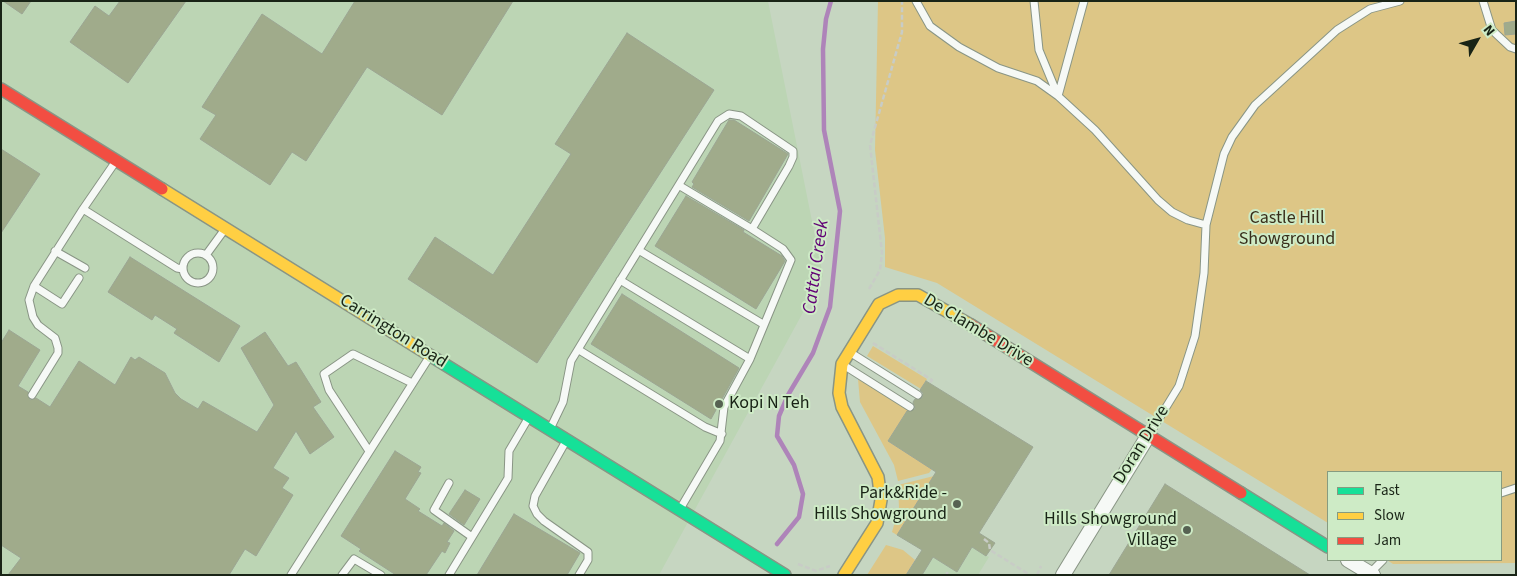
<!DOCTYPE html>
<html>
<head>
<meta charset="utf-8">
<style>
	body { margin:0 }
	#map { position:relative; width:1517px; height:576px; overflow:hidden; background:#c6d6c1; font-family:"Source Sans 3",sans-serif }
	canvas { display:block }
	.frame { position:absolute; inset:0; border:2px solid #192416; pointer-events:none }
	.legend { position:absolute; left:1327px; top:471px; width:175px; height:90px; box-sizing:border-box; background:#ceebc6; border:1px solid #869b80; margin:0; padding:6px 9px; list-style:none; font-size:15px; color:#192416 }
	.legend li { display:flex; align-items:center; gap:10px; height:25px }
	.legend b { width:25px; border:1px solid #869b80 }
	.north { position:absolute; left:1452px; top:15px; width:50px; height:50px; -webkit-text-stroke:4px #ceebc6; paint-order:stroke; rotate:52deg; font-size:14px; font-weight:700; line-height:20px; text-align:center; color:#192416 }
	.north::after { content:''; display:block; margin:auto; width:18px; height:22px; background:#192416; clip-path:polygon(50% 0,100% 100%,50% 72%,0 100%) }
</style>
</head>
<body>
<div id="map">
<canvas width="1517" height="576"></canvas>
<div class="frame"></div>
<ul class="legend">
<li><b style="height:6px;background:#16e098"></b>Fast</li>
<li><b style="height:6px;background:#ffcf43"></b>Slow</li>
<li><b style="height:6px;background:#f24e42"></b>Jam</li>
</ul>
<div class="north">N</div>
</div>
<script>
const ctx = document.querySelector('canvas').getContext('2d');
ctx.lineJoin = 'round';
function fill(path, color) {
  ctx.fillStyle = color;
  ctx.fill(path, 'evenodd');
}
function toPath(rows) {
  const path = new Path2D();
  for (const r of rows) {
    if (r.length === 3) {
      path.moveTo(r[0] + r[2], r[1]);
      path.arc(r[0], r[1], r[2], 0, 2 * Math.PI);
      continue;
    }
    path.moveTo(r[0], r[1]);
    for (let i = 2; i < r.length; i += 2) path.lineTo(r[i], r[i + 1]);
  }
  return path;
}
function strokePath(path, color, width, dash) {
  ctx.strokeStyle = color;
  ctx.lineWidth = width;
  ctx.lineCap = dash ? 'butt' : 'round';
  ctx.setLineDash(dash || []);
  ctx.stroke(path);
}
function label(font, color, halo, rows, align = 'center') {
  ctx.font = font + ' "Source Sans 3",sans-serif';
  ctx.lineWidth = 4;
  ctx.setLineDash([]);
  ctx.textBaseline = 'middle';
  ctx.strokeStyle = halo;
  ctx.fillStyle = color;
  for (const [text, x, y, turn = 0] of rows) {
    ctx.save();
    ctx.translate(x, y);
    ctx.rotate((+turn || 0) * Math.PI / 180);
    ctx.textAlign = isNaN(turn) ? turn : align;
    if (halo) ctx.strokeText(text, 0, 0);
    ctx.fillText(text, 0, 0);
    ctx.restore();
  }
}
const built = toPath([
	[1,1,768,1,823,276,659,575,1,575],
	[972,547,989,557,978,575,906,575,922,550,957,572]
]);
const green = toPath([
	[878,1,1516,1,1516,563,1393,564,1387,560,1501,560,1501,472,1328,472,1328,523,937,283,885,267,885,238,875,150],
	[873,346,927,379,921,389,867,356],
	[858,379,909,409,888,441,932,469,929,473,898,481,894,465,860,402],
	[934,476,897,535,892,532,899,508,898,485],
	[886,545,903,550,915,560,906,575,867,575]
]);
const stream = toPath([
	[777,544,799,517,803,494,794,465,777,436,779,416,788,395,813,353,830,307,840,211,824,130,823,49,826,19,831,1]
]);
const building = toPath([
	[3,1,31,1,22,14,3,1],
	[120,1,186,1,128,83,70,42,95,6,109,16,120,1],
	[355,1,513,1,442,115,367,67,306,161,292,152,270,185,200,139,216,115,202,107,262,14,322,54,355,1],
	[1516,21,1516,34,1505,35,1504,23,1516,21],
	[627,33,714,90,537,363,408,279,435,237,493,275,571,154,555,144,627,33],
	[729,120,734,120,788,154,749,221,692,187,694,184,692,182,729,120],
	[1,149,40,174,1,233,1,149],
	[686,196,744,230,743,232,782,256,785,261,756,309,655,246,686,196],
	[130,257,240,326,219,362,174,333,177,329,155,315,152,320,108,292,130,257],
	[622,294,739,368,711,419,591,344,622,294],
	[9,330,40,350,18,386,28,392,30,400,36,398,50,407,79,361,115,385,131,357,135,360,139,357,165,373,175,393,181,399,198,409,203,401,257,432,274,405,241,348,265,332,288,366,296,362,321,402,313,407,334,437,310,454,296,431,273,468,289,478,282,488,293,495,256,556,245,549,229,575,8,575,21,558,1,545,1,343,9,330],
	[926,381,1033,447,979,533,995,543,986,556,972,547,957,572,933,557,922,575,906,575,922,550,897,535,936,472,888,441,907,411,915,409,913,402,915,399,922,398,923,393,920,390,926,381],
	[395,451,421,467,418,472,421,473,405,499,420,509,418,511,442,526,444,523,454,531,447,542,450,543,445,553,442,551,426,575,396,575,359,551,361,549,341,536,395,451],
	[1165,484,1310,575,1109,575,1165,484],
	[465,490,480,499,464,525,449,514,465,490],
	[514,514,580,553,567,575,477,575,514,514]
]);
const path = toPath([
	[869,289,880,270,882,253,870,145,902,32,902,1],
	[873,343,932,380,930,383],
	[984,539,989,543,990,550,1030,575],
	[798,564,816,571,830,566],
	[947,575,947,572],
	[1037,575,1041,566]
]);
const lane = toPath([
	[916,1,930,26,959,47,998,68,1037,81,1058,96,1084,1],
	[1034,1,1039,50,1058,96,1095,130,1158,200,1172,212,1188,220,1206,225],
	[1483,1,1492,30,1510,47,1516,49],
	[116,161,83,209,177,268,183,269],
	[680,186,752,229],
	[55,251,85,268],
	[640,251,763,324],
	[198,268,15],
	[206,255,225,229],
	[620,280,750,359],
	[34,286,62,304,79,278],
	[579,350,705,427,722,434],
	[851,353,918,395],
	[845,366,910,407],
	[32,395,58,353,58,348,55,338,38,325,33,317,29,300,34,286,83,209],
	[551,427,563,402,571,361,594,323,718,121,729,114,741,116,793,151,793,157,789,166,752,229,783,249,791,260,750,359,724,407,720,441,680,509],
	[1149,435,1179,386,1195,336,1204,273,1206,225,1224,154,1232,137,1255,105,1337,30,1370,9,1400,1],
	[566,441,535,496,533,506,537,514,544,521,588,552,588,560,579,575],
	[369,451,329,390,324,374,353,354,412,383],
	[449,483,434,510,472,537],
	[1501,493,1516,488],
	[1370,573,1383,560],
	[291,575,430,356],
	[342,575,354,559,381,575],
	[449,575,505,483,508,478,509,451,529,417]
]);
const street = toPath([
	[1348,560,1373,575],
	[1063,575,1148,436]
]);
const fast = toPath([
	[431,356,785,575],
	[1241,493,1328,547]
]);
const slow = toPath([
	[162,189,431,356],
	[844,575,877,523,881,500,878,477,842,407,839,393,842,364,879,304,898,295,918,295,971,325]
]);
const jam = toPath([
	[1,89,162,189],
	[971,325,1241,493]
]);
const markers = [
	[719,404,5,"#566252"],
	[957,504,5,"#566252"],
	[1187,530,5,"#566252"]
];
const parkNames = [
	["Castle Hill",1287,219],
	["Showground",1287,240]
];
const streetNames = [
	["De Clambe Drive",978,331,31],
	["Carrington Road",393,332,32],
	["Doran Drive",1142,445,-58]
];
const poiNames = [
	["Kopi N Teh",729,404,"left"],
	["Park&Ride -",947,494],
	["Hills Showground",947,515],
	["Hills Showground",1177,520],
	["Village",1177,541]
];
const waterNames = [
	["Cattai Creek",817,267,-82]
];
fill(built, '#bcd5b4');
fill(green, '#ddc686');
strokePath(stream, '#ae84b9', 4.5);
fill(building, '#a0ab8b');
strokePath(building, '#9ca694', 1);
strokePath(lane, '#899585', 9);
strokePath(street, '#899585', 16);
strokePath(fast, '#899585', 14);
strokePath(slow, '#899585', 14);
strokePath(jam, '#899585', 14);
strokePath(path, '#c8ccc6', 2.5, [5, 2.5]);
strokePath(lane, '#f6f9f6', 7);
strokePath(street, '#f6f9f6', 14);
strokePath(fast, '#16e098', 11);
strokePath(slow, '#ffcf43', 11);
strokePath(jam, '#f24e42', 11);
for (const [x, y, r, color] of markers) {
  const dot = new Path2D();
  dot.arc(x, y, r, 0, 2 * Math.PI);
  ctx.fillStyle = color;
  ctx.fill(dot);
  strokePath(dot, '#ceebc6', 2);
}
label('18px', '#392e1b', '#ceebc6', parkNames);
label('18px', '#192416', '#ceebc6', streetNames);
label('18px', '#192416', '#ceebc6', poiNames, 'right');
label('italic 19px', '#610175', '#ceebc6', waterNames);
</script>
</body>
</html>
